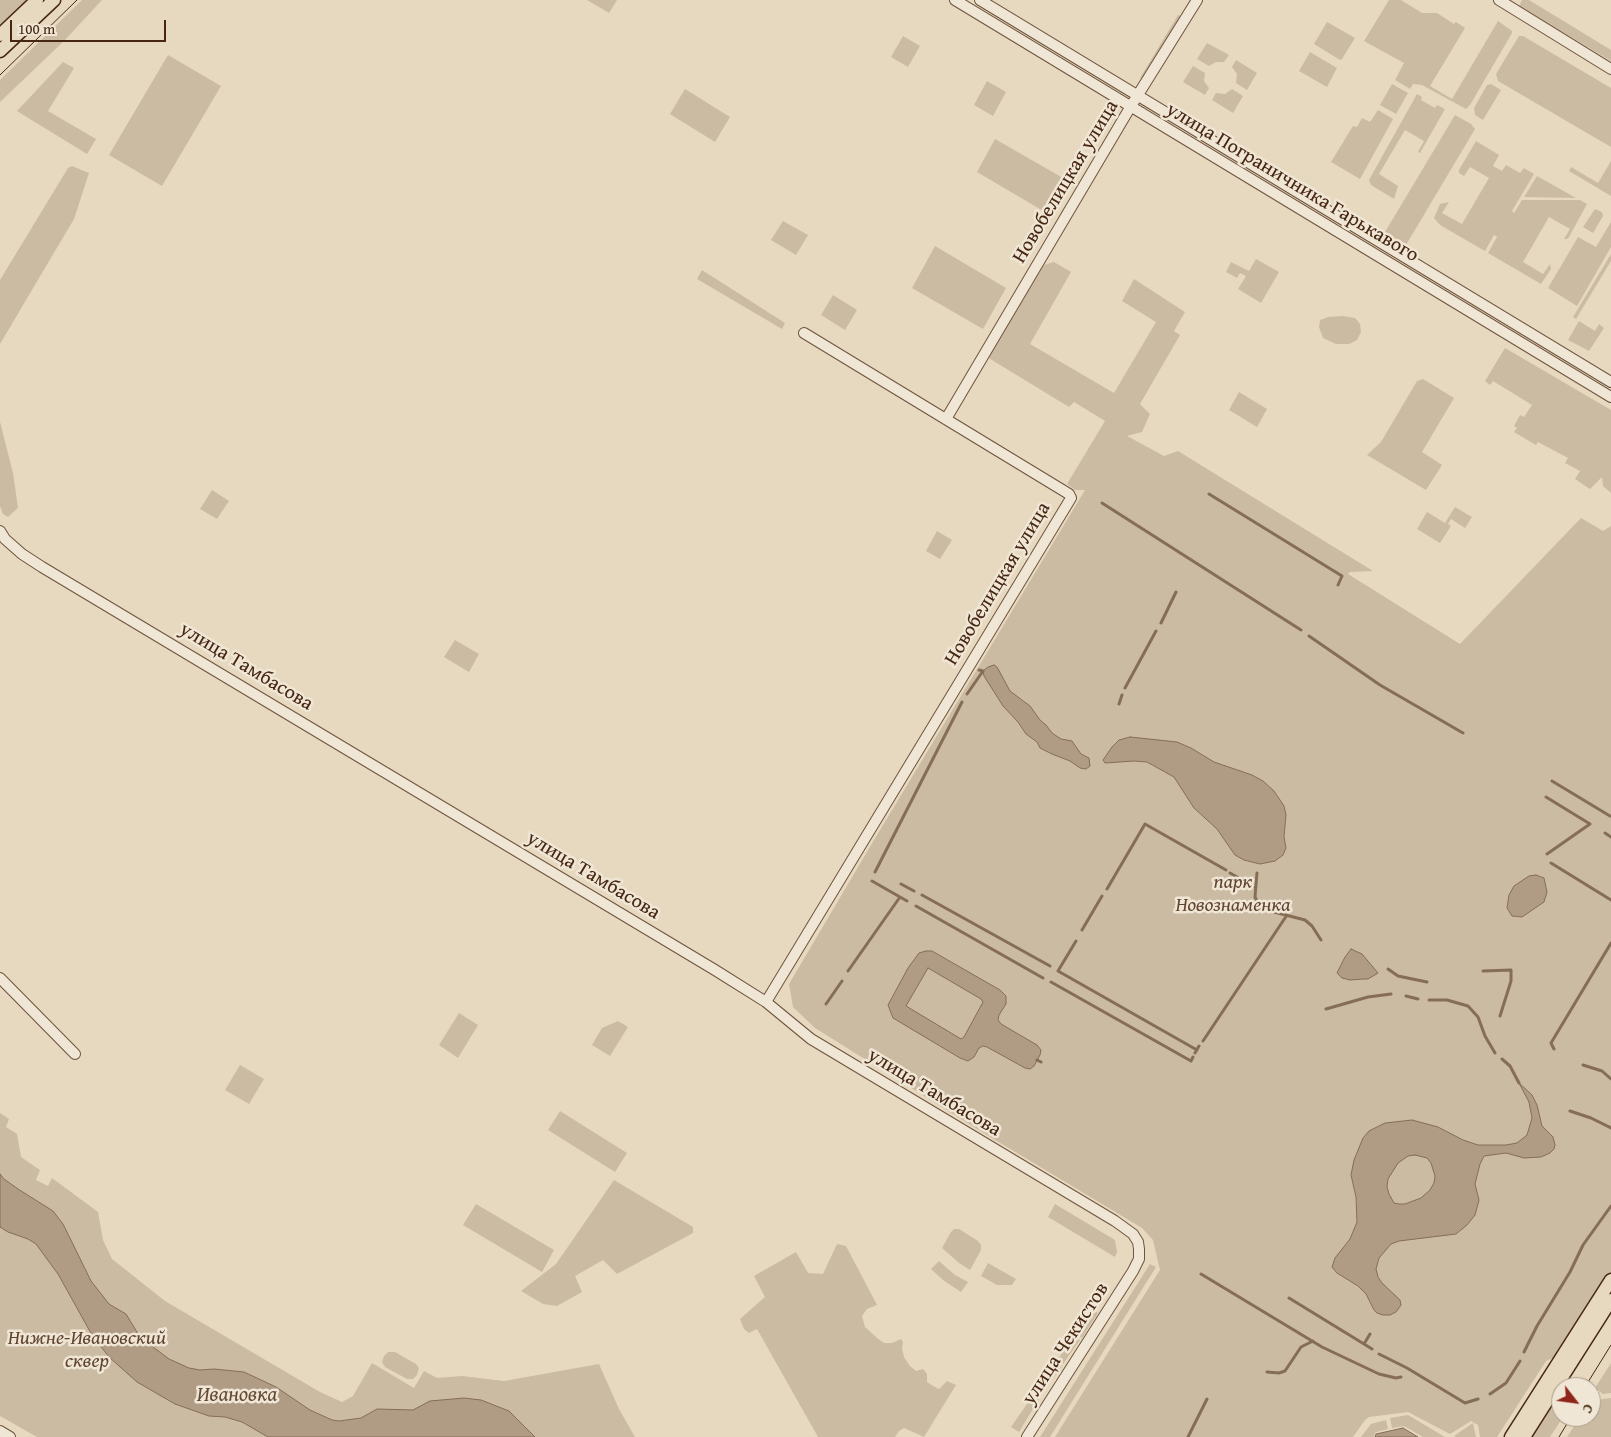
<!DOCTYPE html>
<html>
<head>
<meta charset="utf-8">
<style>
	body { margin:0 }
	#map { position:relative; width:1611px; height:1437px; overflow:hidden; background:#e6d9bf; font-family:"Gentium Book Plus",serif }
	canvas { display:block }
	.north { position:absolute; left:1551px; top:1377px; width:50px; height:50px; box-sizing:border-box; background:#efe6d5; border:1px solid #ac9987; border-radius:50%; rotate:120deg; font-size:14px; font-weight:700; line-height:20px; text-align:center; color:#472612 }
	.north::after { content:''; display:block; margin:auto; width:18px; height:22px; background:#8f2418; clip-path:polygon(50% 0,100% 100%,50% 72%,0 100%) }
	.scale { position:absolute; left:10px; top:20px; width:156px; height:22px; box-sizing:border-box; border:2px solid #472612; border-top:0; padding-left:6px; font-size:15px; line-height:18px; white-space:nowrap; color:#472612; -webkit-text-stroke:4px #efe6d5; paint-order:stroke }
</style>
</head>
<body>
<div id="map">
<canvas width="1611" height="1437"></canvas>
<div class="north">С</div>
<div class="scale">100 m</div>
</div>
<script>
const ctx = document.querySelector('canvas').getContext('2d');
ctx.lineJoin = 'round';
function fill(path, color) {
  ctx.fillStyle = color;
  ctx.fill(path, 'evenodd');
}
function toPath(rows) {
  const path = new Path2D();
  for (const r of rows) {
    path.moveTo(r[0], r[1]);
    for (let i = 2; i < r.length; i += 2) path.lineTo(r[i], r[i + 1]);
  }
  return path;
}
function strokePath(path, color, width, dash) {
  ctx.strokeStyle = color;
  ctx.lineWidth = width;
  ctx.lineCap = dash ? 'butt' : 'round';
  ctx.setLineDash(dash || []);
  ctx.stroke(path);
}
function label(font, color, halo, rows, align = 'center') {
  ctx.font = font + ' "Gentium Book Plus",serif';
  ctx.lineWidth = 5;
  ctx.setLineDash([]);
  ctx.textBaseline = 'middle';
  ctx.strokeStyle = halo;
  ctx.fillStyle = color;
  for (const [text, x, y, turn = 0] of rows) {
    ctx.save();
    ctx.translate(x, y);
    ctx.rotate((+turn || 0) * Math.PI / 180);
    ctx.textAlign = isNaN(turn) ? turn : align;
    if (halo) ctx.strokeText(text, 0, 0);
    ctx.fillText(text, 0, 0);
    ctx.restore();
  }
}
const green = toPath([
	[0,0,29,0,0,27],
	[82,0,102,0,64,41,0,102,0,80],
	[587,0,617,0,609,13],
	[1389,0,1401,0,1422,13,1437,13,1454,24,1456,22,1465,28,1430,86,1452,99,1498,21,1512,31,1512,33,1470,105,1466,109,1422,85,1413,84,1410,89,1395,80,1404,63,1364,41],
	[1522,0,1529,0,1611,50,1611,61,1519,6],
	[1178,15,1181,16,1143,79,1140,78],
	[1327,22,1355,38,1342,59,1340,60,1314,44],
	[903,36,920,46,908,67,891,57],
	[1519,36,1523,36,1611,88,1611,147,1498,81,1496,74],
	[1207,43,1229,55,1224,62,1216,62,1209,66,1197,59],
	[1310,52,1337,68,1327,87,1299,71],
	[168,55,221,86,162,186,109,155],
	[1236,60,1257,73,1247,90,1236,83,1237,74,1232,67],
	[63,62,74,68,48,111,96,139,87,154,17,111],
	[1193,66,1205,73,1204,81,1209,88,1205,95,1183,82],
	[987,81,1006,92,993,116,974,105],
	[1392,84,1408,93,1396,114,1380,105],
	[1491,84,1501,90,1483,120,1475,115,1474,108,1487,85],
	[685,89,730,117,715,142,670,114],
	[1232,89,1243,96,1233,113,1212,100,1216,93,1225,94],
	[1417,94,1422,97,1421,100,1435,108,1437,105,1445,109,1420,153,1418,152,1424,141,1405,130,1379,174,1398,186,1394,199,1371,185,1369,180],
	[1378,110,1393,119,1360,179,1331,162,1353,126,1357,127,1362,118,1370,122],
	[1455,115,1471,124,1475,129,1406,245,1385,232],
	[995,139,1070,182,1050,215,977,172],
	[1476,141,1499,155,1493,166,1502,171,1506,165,1520,173,1524,168,1534,174,1512,211,1514,213,1522,200,1580,200,1587,204,1569,237,1567,239,1564,239,1570,229,1549,217,1523,262,1543,274,1550,264,1551,269,1541,284,1488,253,1497,237,1496,236,1494,235,1485,251,1440,225,1434,218,1440,204,1449,202,1442,213,1462,224,1489,178,1470,167,1464,176,1459,173,1459,170],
	[1611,161,1611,196,1569,171,1571,167,1598,183],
	[72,166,89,173,74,219,0,344,0,280,68,168],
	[1537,176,1576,198,1524,197],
	[1595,209,1602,212,1603,216,1593,233,1583,227],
	[783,221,808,235,796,255,771,240],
	[1611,222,1611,247,1577,306,1548,288,1578,237,1596,247],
	[935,246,1006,288,983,329,912,288],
	[1611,254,1611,261,1576,319,1573,317],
	[1256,259,1279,272,1261,303,1238,289,1246,276,1240,273,1237,278,1226,272,1231,262,1249,271],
	[1054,262,1071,272,1030,344,1114,393,1156,322,1122,301,1134,279,1185,312,1174,331,1180,335,1140,404,1150,414,1142,432,1127,436,1164,456,1178,451,1373,571,1350,572,1348,574,1460,644,1581,518,1603,531,1611,526,1611,1272,1560,1355,1546,1361,1497,1437,1480,1437,1478,1425,1471,1421,1450,1434,1408,1412,1369,1417,1365,1420,1353,1437,1055,1437,1160,1270,1153,1240,1142,1228,977,1129,815,1028,793,1007,789,984,874,840,1085,490,1075,490,1067,484,1105,421,1074,402,1069,407,987,357,1044,265],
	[702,270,785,323,782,329,697,279],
	[833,295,857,310,845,330,821,315],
	[1343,316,1355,318,1360,324,1361,332,1357,340,1349,344,1336,344,1323,338,1319,327,1320,320,1328,317],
	[1579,321,1595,331,1599,324,1604,328,1589,351,1568,340],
	[1505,348,1611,410,1611,493,1603,486,1602,477,1590,489,1575,479,1580,471,1565,463,1568,458,1538,442,1536,445,1514,432,1517,428,1514,426,1520,415,1524,417,1532,405,1493,381,1490,385,1485,381],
	[1423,379,1454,398,1422,452,1442,465,1426,490,1367,455,1381,442,1417,381],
	[1239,392,1267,409,1257,427,1229,410],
	[0,422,13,473,18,508,8,517,3,514,0,506],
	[212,490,229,501,217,519,200,509],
	[1455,507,1472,517,1465,528,1451,519,1448,524,1451,526,1440,543,1417,529,1427,512,1445,523],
	[937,531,952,540,940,559,926,551],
	[455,640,479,654,469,672,444,657],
	[459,1013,478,1025,458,1058,439,1045],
	[618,1021,628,1027,610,1056,592,1045,602,1028],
	[240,1065,264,1079,249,1104,225,1090],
	[560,1111,627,1153,615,1172,548,1130],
	[0,1113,9,1119,6,1127,17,1134,21,1157,40,1170,36,1180,48,1186,52,1178,98,1212,103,1240,112,1259,165,1301,320,1392,342,1402,353,1396,372,1363,414,1388,424,1371,437,1378,462,1376,504,1381,599,1364,619,1409,635,1437,37,1437,0,1416],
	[614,1180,693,1227,693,1233,617,1274,603,1260,575,1276,582,1292,557,1306,543,1304,521,1291,556,1264],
	[476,1204,554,1250,542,1272,463,1225],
	[1055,1204,1115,1240,1117,1252,1115,1257,1048,1217],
	[954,1229,959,1229,978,1241,981,1245,981,1250,970,1270,959,1263,942,1248,951,1232],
	[837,1244,846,1246,877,1305,867,1309,862,1316,865,1327,877,1338,884,1343,892,1343,901,1339,903,1342,902,1348,904,1357,910,1366,916,1371,923,1369,927,1374,927,1382,933,1386,939,1389,947,1381,956,1385,924,1437,904,1428,899,1431,895,1437,818,1437,757,1329,749,1333,744,1329,740,1319,765,1297,754,1276,796,1252,808,1273,823,1274],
	[939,1261,955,1275,968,1282,961,1292,943,1280,931,1269],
	[988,1263,1016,1279,1012,1285,997,1285,981,1276],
	[1150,1264,1156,1267,1050,1437,1040,1437],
	[1092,1309,1098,1313,1082,1338,1076,1334],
	[1074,1336,1080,1340,1063,1364,1057,1360],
	[388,1352,395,1352,416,1364,419,1368,417,1375,413,1379,407,1379,385,1367,382,1362,384,1356],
	[1055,1363,1062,1366,1043,1392,1038,1389],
	[1611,1363,1611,1393,1603,1394,1595,1388],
	[1561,1390,1561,1417,1563,1417,1550,1437,1531,1437],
	[1036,1391,1042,1394,1019,1432,1011,1427],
	[1611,1398,1611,1437,1567,1437,1580,1417,1591,1417,1591,1399,1594,1400],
	[1408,1415,1445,1437,1423,1437,1404,1426,1392,1428,1390,1418],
	[1386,1420,1388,1429,1376,1432,1373,1437,1361,1437,1371,1424],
	[1473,1423,1476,1437,1456,1437,1454,1436]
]);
const water = toPath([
	[994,665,997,667,1010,691,1030,706,1040,720,1046,725,1052,733,1061,739,1072,741,1081,754,1089,758,1090,766,1086,769,1080,768,1070,761,1052,754,1040,748,1037,742,1026,734,1018,722,1003,706,984,676,983,671,988,667,994,665],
	[1130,737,1177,742,1191,748,1214,762,1252,775,1263,781,1274,791,1284,806,1286,815,1284,837,1286,848,1283,855,1275,861,1260,864,1244,860,1235,855,1217,829,1194,808,1174,777,1147,762,1134,761,1105,763,1103,760,1112,747,1119,740,1130,737],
	[1536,875,1544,878,1547,892,1544,902,1522,917,1512,916,1507,908,1509,895,1514,886,1529,876,1536,875],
	[1351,949,1362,954,1378,973,1368,979,1363,979,1350,980,1342,978,1337,973,1345,957,1351,949],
	[926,951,932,951,1000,990,1006,996,1006,1004,999,1015,998,1020,1001,1024,1037,1045,1041,1050,1040,1055,1034,1066,1030,1069,1025,1068,987,1047,983,1046,979,1048,974,1057,968,1061,960,1058,893,1018,888,1005,908,968,919,953,926,951],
	[928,968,981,999,983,1002,964,1037,961,1039,906,1006,928,968],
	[1519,1083,1532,1095,1537,1105,1542,1126,1553,1137,1555,1145,1554,1149,1550,1153,1541,1157,1524,1158,1506,1153,1484,1156,1480,1164,1475,1184,1479,1200,1475,1215,1467,1225,1456,1234,1399,1241,1391,1244,1379,1258,1376,1269,1378,1277,1382,1283,1400,1300,1401,1305,1396,1312,1390,1315,1383,1315,1377,1313,1374,1310,1366,1294,1358,1286,1337,1273,1332,1267,1335,1258,1350,1239,1357,1222,1356,1197,1351,1175,1354,1160,1363,1138,1369,1131,1385,1123,1412,1120,1438,1127,1463,1140,1478,1145,1506,1145,1517,1143,1527,1135,1532,1118,1529,1102,1519,1083],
	[1415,1155,1427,1158,1431,1163,1435,1176,1434,1183,1430,1190,1421,1198,1405,1204,1399,1204,1394,1203,1389,1194,1387,1187,1388,1179,1398,1163,1408,1156,1415,1155],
	[0,1174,4,1179,18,1189,53,1211,63,1224,91,1281,102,1295,109,1304,126,1314,140,1337,169,1359,189,1368,200,1370,214,1369,244,1372,276,1387,310,1410,332,1420,339,1421,361,1418,377,1409,413,1410,430,1401,464,1398,481,1400,509,1411,535,1437,268,1437,242,1422,225,1417,209,1416,175,1404,137,1382,109,1357,92,1335,58,1274,36,1244,28,1239,8,1232,0,1227,0,1174],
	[1403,1428,1418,1437,1375,1437,1376,1434,1403,1428]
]);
const stream = toPath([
	[1209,494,1342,576,1338,585],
	[1102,503,1301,630],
	[1161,623,1176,592],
	[1309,636,1380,685,1463,733],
	[1125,688,1156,631],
	[967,694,983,671,979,670],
	[1119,704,1122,695],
	[1552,781,1610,816],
	[1546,797,1590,824,1547,854],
	[1605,833,1611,837],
	[1551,863,1611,900],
	[875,872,962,702],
	[1230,873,1255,887],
	[1257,873,1255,897,1258,903,1274,912,1305,920,1312,926,1321,940],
	[872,881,907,901],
	[901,884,914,891],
	[1107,889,1145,824,1226,870],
	[922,895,1050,966],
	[916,906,1043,978],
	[1082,930,1102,896],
	[1076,941,1058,971,1197,1050],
	[1388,969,1398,976,1427,982],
	[848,971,900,897],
	[1483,971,1511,970,1511,981,1500,1016],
	[1051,982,1191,1061,1193,1057],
	[1406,996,1418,999],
	[1429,1000,1447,1000,1468,1006,1478,1017,1485,1036,1495,1053],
	[826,1004,842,981],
	[1326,1009,1368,997,1391,994],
	[1203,1041,1287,915],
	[1554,1049,1551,1043,1611,943],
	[1195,1053,1199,1046],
	[1502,1059,1510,1066,1519,1083],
	[1037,1060,1041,1062],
	[1583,1065,1602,1071,1611,1079],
	[1570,1111,1591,1118,1611,1128],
	[1201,1274,1322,1347,1379,1374,1396,1378,1401,1377],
	[1289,1298,1364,1344],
	[1370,1334,1364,1344,1372,1349],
	[1524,1352,1537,1326,1570,1272,1583,1245,1611,1206],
	[1379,1354,1407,1368,1465,1403,1478,1399],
	[1267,1372,1279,1373,1285,1371,1301,1347,1313,1341],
	[1490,1394,1506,1383,1520,1361],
	[1188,1437,1207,1399]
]);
const minor = toPath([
	[955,0,1611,397],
	[980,0,1611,382],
	[1499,0,1611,69],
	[946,419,1131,106,1197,0],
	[0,531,5,539,22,554,42,567,715,970,766,1002,811,1039,1115,1221,1133,1234,1138,1242,1139,1249,1139,1259,1133,1271,1027,1437],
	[0,978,75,1054],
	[766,1002,1071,498,1069,494,804,333],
	[0,1431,10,1437]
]);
const major = toPath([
	[0,35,37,0],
	[0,51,54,0],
	[1511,1437,1611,1280],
	[1524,1437,1611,1300]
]);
const tram = toPath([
	[0,75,77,0],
	[1585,1387,1611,1345],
	[1559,1437,1571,1417]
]);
const streetNames = [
	["Новобелицкая улица",1066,182,-59],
	["улица Пограничника Гарькавого",1292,183,31],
	["Новобелицкая улица",998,584,-59],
	["улица Тамбасова",246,667,31],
	["улица Тамбасова",593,876,31],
	["улица Тамбасова",934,1093,31],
	["улица Чекистов",1066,1344,-57]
];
const parkNames = [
	["парк",1233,883],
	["Новознаменка",1233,906],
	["Нижне-Ивановский",87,1339],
	["сквер",87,1362]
];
const waterNames = [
	["Ивановка",237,1396]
];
fill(green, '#cbbba2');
fill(water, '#b09c84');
strokePath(water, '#866d56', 1);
strokePath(stream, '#866d56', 3);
strokePath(minor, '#6f533d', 12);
strokePath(major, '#472612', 15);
strokePath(minor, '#efe6d5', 10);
strokePath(major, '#e6d9bf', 12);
strokePath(tram, '#472612', 1);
label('20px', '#472612', '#efe6d5', streetNames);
label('italic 20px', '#61442f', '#efe6d5', parkNames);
label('italic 21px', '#664934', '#efe6d5', waterNames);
</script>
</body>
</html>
